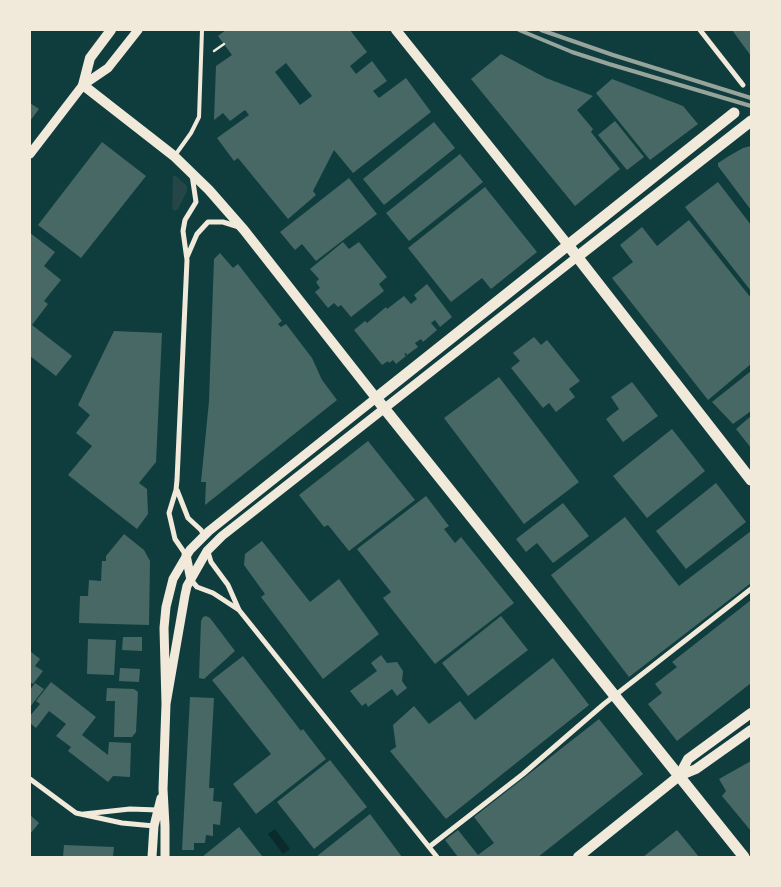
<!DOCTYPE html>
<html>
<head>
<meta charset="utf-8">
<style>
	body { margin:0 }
	#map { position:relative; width:781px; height:887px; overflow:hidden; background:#0f3d3e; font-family:"Roboto Condensed",sans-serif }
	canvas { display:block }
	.frame { position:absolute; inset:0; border:31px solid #f1e9da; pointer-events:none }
</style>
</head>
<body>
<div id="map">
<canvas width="781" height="887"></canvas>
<div class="frame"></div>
</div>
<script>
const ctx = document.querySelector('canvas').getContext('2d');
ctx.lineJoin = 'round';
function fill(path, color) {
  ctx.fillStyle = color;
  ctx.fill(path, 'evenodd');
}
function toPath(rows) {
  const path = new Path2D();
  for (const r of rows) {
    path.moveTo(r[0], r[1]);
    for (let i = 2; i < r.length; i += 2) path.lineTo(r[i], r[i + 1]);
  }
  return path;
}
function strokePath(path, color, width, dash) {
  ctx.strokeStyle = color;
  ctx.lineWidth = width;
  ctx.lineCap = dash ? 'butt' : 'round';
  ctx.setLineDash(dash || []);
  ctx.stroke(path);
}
const green = toPath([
	[173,176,176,176,187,186,187,191,178,209,175,211,172,209]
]);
const water = toPath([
	[275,829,290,849,283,854,268,834]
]);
const building = toPath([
	[226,30,350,30,367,52,350,66,356,74,372,61,387,81,373,91,379,98,406,78,431,112,353,173,334,150,313,191,316,195,288,219,238,158,234,161,217,138,249,115,245,110,230,121,223,113,214,120,216,66,232,55,218,36],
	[286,63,312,96,300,105,275,72],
	[732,30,751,30,751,56],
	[501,54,546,78,593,96,577,110,593,129,591,132,620,169,575,206,471,79],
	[612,79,683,106,698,124,650,160,596,93],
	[30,103,39,109,30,121],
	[615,121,644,157,627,170,598,135],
	[434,122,455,148,384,205,363,179],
	[102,142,146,176,81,258,38,225],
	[751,146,751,210,718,166,718,163,729,156,743,148],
	[460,154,483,182,409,241,386,213],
	[349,178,377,214,316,261,302,244,295,250,280,232],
	[718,182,751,225,751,291,685,207],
	[485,187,537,252,491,289,482,278,451,302,408,248],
	[689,220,751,298,751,364,708,400,612,278,633,262,620,245,642,227,657,246],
	[30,233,55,252,44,266,61,280,44,301,48,304,32,325,72,356,56,376,30,356],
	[343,242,349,249,359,242,387,277,379,284,384,291,351,317,341,305,338,307,334,303,328,308,315,292,320,288,316,282,319,279,310,269],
	[220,253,233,268,238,264,282,321,278,324,281,327,286,324,312,358,322,380,337,400,205,505,206,482,201,482,209,401,214,259],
	[427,284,452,317,440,327,435,320,431,323,437,330,423,342,421,339,415,343,418,347,407,355,406,353,404,354,406,356,396,364,393,360,389,363,388,361,382,365,354,330,365,321,367,323,386,307,387,309,404,296,411,304,417,299,414,295],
	[114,331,162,333,156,462,139,483,147,489,148,514,137,529,68,475,92,446,76,433,90,415,78,405],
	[534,337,541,345,547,340,580,381,569,389,575,397,556,412,549,403,543,408,511,368,520,361,513,353],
	[751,371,751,411,733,424,712,402],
	[499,377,579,482,524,524,444,418],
	[632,382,658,416,623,442,606,419,619,409,611,397],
	[751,416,751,448,736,429],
	[672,429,705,471,647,518,613,476],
	[368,441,415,500,349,551,328,525,324,527,299,495],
	[716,483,746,522,686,569,656,531],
	[426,496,449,526,444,529,455,543,461,537,514,603,435,664,383,598,391,592,357,549],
	[563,503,589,536,553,563,537,543,526,552,516,539],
	[625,517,679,586,751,531,751,583,629,677,551,575],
	[124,534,144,550,150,561,149,625,79,623,80,596,88,596,89,580,101,581,102,561,106,561,106,556],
	[262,541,310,602,339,579,379,634,323,679,261,597,265,594,244,565,245,554],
	[751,600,751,683,677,741,648,704,662,693,655,684,677,667,672,662],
	[206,616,210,618,235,651,204,679,199,678,201,621,203,617],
	[501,616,528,650,468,696,442,663],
	[123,637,142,637,142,651,122,650],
	[88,639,116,640,114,675,87,674],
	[30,651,40,659,35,666,43,671,33,684,30,682],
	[381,655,387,663,397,662,403,671,402,681,407,688,397,696,392,689,368,707,366,703,362,706,350,691,377,671,371,663],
	[243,656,301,731,303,729,326,759,256,814,233,784,271,754,212,680],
	[553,658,589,705,446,819,390,751,396,747,393,725,414,706,429,724,460,701,475,720],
	[120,668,140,669,139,682,119,681],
	[51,682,96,717,82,735,108,755,109,742,131,743,130,777,113,776,108,782,68,751,71,747,56,736,66,724,49,711,36,728,30,723,30,716,40,704,36,701],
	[35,683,44,689,30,707,30,690],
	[107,688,134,689,138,692,136,732,132,737,114,737,115,701,106,701],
	[190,697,214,698,209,788,214,788,213,801,222,802,220,825,213,824,213,836,206,835,205,843,194,843,194,850,182,850],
	[599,719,643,774,538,857,458,857,445,840,458,830,478,855,494,843,474,817],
	[330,760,367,807,314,849,277,802],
	[751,761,751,831,722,796,726,791,719,779],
	[370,814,402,857,316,857],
	[30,815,39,823,30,834],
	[239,827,263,857,202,857],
	[677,830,699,857,643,857],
	[64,845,114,847,113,857,63,857]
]);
const path = toPath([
	[214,51,224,44]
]);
const service = toPath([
	[176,154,191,133,199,117,202,30]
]);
const minor = toPath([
	[700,30,743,85],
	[187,257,197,234,208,222,223,222,239,227],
	[177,490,188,518,201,530,204,536],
	[208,552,211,562,228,585,239,610,437,857],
	[186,555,175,539,169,513,176,490,177,480,187,260,183,231,185,220,196,202,192,175],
	[191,580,197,587,213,593,239,610],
	[30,779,76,813,122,823,154,826],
	[84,814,130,809,158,810],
	[429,847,523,774,604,704,751,589]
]);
const tertiary = toPath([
	[30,154,83,85,108,68,138,30],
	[186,555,191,580],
	[166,704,185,595,187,586,207,551,222,536,577,257],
	[152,857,154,826,161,798],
	[165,857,165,826,163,789,166,704,164,628,166,607,173,579,190,550,209,531,376,398]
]);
const secondary = toPath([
	[111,30,90,58,83,85,174,156,209,190,244,230,376,398],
	[396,30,568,245],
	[679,776,688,759,751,713],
	[578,857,679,776,696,769,751,730]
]);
const primary = toPath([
	[734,113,376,398,744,857],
	[568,245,751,480],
	[577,257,751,121]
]);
const rail = toPath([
	[519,30,572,52,609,64,751,106],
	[541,30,613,55,751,98]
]);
fill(green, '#244646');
fill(water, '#0a2a2b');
fill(building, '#486865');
strokePath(path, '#f1e9da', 2.5);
strokePath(service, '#f1e9da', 4);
strokePath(minor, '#f1e9da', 5);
strokePath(tertiary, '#f1e9da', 9);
strokePath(secondary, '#f1e9da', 10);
strokePath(primary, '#f1e9da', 11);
strokePath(rail, '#97a49c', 4);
</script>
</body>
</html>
